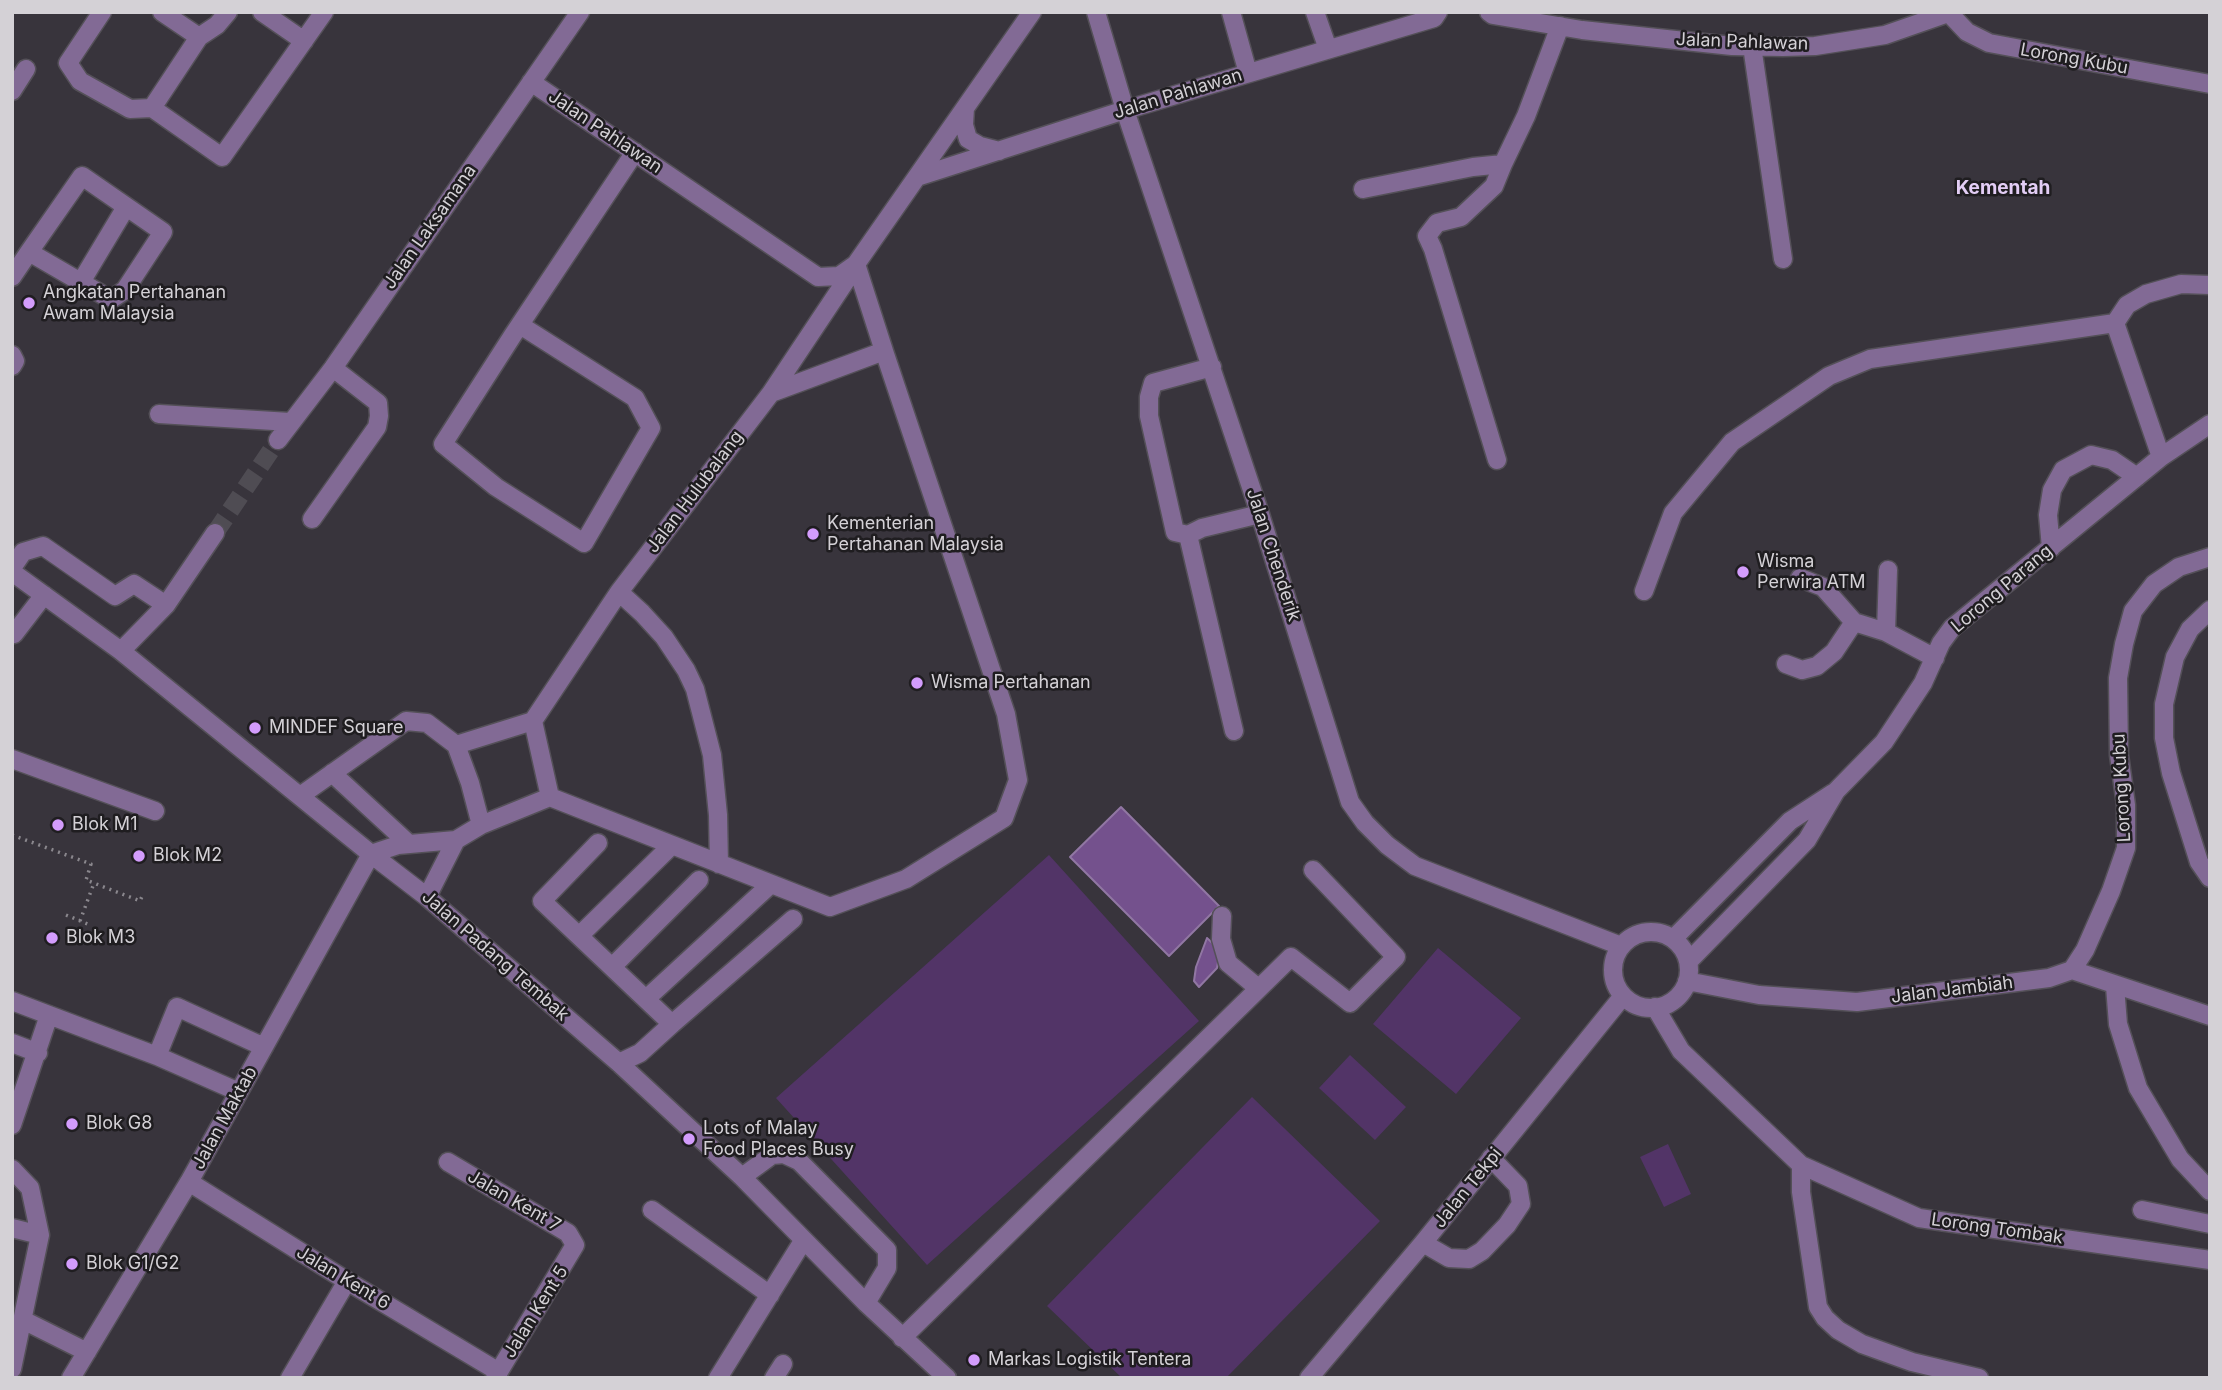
<!DOCTYPE html>
<html>
<head>
<meta charset="utf-8">
<style>
	body { margin:0 }
	#map { position:relative; width:2222px; height:1390px; overflow:hidden; background:#38343c; font-family:Inter,sans-serif }
	canvas { display:block }
	.frame { position:absolute; inset:0; border:14px solid #d4d1d6; pointer-events:none }
</style>
</head>
<body>
<div id="map">
<canvas width="2222" height="1390"></canvas>
<div class="frame"></div>
</div>
<script>
const ctx = document.querySelector('canvas').getContext('2d');
ctx.lineJoin = 'round';
function fill(path, color) {
  ctx.fillStyle = color;
  ctx.fill(path, 'evenodd');
}
function toPath(rows) {
  const path = new Path2D();
  for (const r of rows) {
    if (r.length === 3) {
      path.moveTo(r[0] + r[2], r[1]);
      path.arc(r[0], r[1], r[2], 0, 2 * Math.PI);
      continue;
    }
    path.moveTo(r[0], r[1]);
    for (let i = 2; i < r.length; i += 2) path.lineTo(r[i], r[i + 1]);
  }
  return path;
}
function strokePath(path, color, width, dash) {
  ctx.strokeStyle = color;
  ctx.lineWidth = width;
  ctx.lineCap = dash ? 'butt' : 'round';
  ctx.setLineDash(dash || []);
  ctx.stroke(path);
}
function label(font, color, halo, rows, align = 'center') {
  ctx.font = font + ' Inter,sans-serif';
  ctx.lineWidth = 5;
  ctx.setLineDash([]);
  ctx.textBaseline = 'middle';
  ctx.strokeStyle = halo;
  ctx.fillStyle = color;
  for (const [text, x, y, turn = 0] of rows) {
    ctx.save();
    ctx.translate(x, y);
    ctx.rotate((+turn || 0) * Math.PI / 180);
    ctx.textAlign = isNaN(turn) ? turn : align;
    if (halo) ctx.strokeText(text, 0, 0);
    ctx.fillText(text, 0, 0);
    ctx.restore();
  }
}
const green = toPath([
	[1049,855,1199,1021,927,1265,776,1098],
	[1438,948,1521,1018,1456,1094,1373,1024],
	[1350,1055,1406,1107,1375,1140,1319,1088],
	[1252,1097,1380,1221,1226,1378,1122,1378,1047,1306],
	[1668,1144,1691,1194,1664,1207,1640,1157]
]);
const water = toPath([
	[1121,807,1219,906,1169,956,1070,857,1121,807],
	[1207,938,1220,950,1217,968,1199,987,1194,981,1196,967,1207,938]
]);
const minorTunnel = toPath([
	[215,533,278,440]
]);
const path = toPath([
	[12,835,91,864,86,880,140,901,143,894],
	[66,915,90,925],
	[80,921,94,883]
]);
const minor = toPath([
	[102,12,68,63,80,81,130,109,152,108,222,157,324,12],
	[162,12,199,37,217,25,228,12],
	[262,12,304,41],
	[1096,12,1125,110,1260,514,1350,802,1365,823,1387,845,1415,866,1621,946],
	[1231,12,1248,73],
	[1315,12,1328,49],
	[1489,12,1493,15,1582,30,1732,46,1783,47,1815,46,1885,35,1951,12],
	[1949,13,1967,32,1989,43,2210,84],
	[1752,46,1783,259],
	[531,82,818,277,839,276,856,264,1032,12],
	[12,91,26,69],
	[152,108,199,37],
	[965,108,964,125,968,139,980,146,999,151],
	[917,177,1125,110,1434,18,1438,12],
	[1363,189,1473,167,1503,164,1526,116,1560,26],
	[856,264,884,351],
	[12,277,29,252,82,176,163,232,125,290,113,298,103,295,29,252],
	[81,282,126,207],
	[520,325,635,398,651,428,584,543,496,487,443,444,513,335,635,152],
	[12,355,15,361,12,366],
	[1212,367,1153,383,1149,397,1149,416,1175,532,1188,535,1202,528,1260,514],
	[159,414,290,422],
	[278,440,333,368,580,12],
	[2161,457,2115,323,2127,305,2146,294,2181,284,2210,285],
	[1497,460,1433,249,1427,236,1437,223,1461,217,1494,186,1503,164],
	[312,519,377,427,379,416,378,403,333,368],
	[1188,535,1234,731],
	[2051,548,2048,515,2052,490,2063,470,2091,455,2112,460,2137,477],
	[12,568,23,552,43,546,115,596,134,584,166,605],
	[12,572,121,651,371,854,427,897,619,1063,742,1177,866,1303,947,1378],
	[1800,578,1823,587,1854,622,1886,632,1935,658],
	[1644,591,1673,513,1732,442,1829,376,1870,359,2115,323],
	[619,592,642,613,664,637,686,670,695,689,712,755,718,815,719,864],
	[2210,610,2190,629,2175,657,2164,704,2164,738,2171,773,2199,862,2210,878],
	[1886,632,1888,570],
	[14,634,44,595],
	[121,651,166,605,215,533],
	[1786,664,1802,670,1817,666,1834,652,1854,622],
	[533,721,550,797,830,907,906,879,1004,818,1018,780,1006,714,884,351,771,393],
	[533,721,619,592,771,393,853,270],
	[456,745,533,721],
	[12,759,155,811],
	[332,773,409,844],
	[300,796,406,721,427,723,456,745,470,783,481,825,456,840,398,845,371,854],
	[481,825,550,797],
	[598,843,542,901,579,936,672,845],
	[427,897,456,840],
	[1222,916,1221,939,1228,963,1258,988],
	[1651,970,38],
	[579,936,672,1024,793,919],
	[1673,939,1790,821,1833,793],
	[1688,962,1807,840,1836,791,1884,742,1923,683,1941,643,1952,628,2161,457,2210,424],
	[612,967,699,880],
	[2072,970,2085,950,2111,891,2126,848,2126,805,2119,755,2118,678,2124,644,2133,611,2154,584,2179,567,2210,557],
	[1687,981,1759,995,1857,1002,2049,978,2072,970,2210,1016],
	[2115,986,2118,1024,2138,1088,2180,1159,2210,1191],
	[646,999,771,884],
	[12,1001,157,1056,239,1092],
	[1655,1007,1681,1051,1801,1165,1919,1218,2210,1260],
	[12,1043,38,1053],
	[157,1056,177,1007,264,1047],
	[619,1063,640,1053,672,1024],
	[12,1125,49,1015],
	[448,1162,568,1233,575,1245,495,1378],
	[1801,1165,1801,1192,1818,1307,1825,1318,1838,1330,1862,1344,1912,1362,1979,1378],
	[12,1169,30,1188,40,1235,12,1369],
	[742,1177,772,1155,784,1154,799,1161,887,1250,887,1268,866,1303],
	[189,1182,347,1281,499,1372],
	[652,1210,770,1295],
	[2142,1210,2210,1224],
	[12,1228,40,1235],
	[1423,1243,1449,1258,1469,1259,1482,1251,1507,1225,1521,1204,1518,1186,1491,1158],
	[23,1320,87,1352],
	[902,1338,1291,957,1350,1003,1396,957,1313,870],
	[71,1378,189,1182,371,854],
	[290,1378,347,1281],
	[718,1378,803,1241],
	[774,1378,783,1364],
	[1309,1378,1423,1243,1623,996]
]);
const markers = [
	[29,303,7,"#d39cfc"],
	[813,534,7,"#d39cfc"],
	[1743,572,7,"#d39cfc"],
	[917,683,7,"#d39cfc"],
	[255,728,7,"#d39cfc"],
	[58,825,7,"#d39cfc"],
	[139,856,7,"#d39cfc"],
	[52,938,7,"#d39cfc"],
	[72,1124,7,"#d39cfc"],
	[689,1139,7,"#d39cfc"],
	[72,1264,7,"#d39cfc"],
	[974,1360,7,"#d39cfc"]
];
const streetNames = [
	["Jalan Pahlawan",1742,42,2],
	["Lorong Kubu",2074,59,10],
	["Jalan Pahlawan",1178,94,-17],
	["Jalan Pahlawan",605,132,34],
	["Jalan Laksamana",430,227,-55],
	["Jalan Hulubalang",695,492,-53],
	["Jalan Chenderik",1273,555,72],
	["Lorong Parang",2002,589,-40],
	["Lorong Kubu",2122,788,-93],
	["Jalan Padang Tembak",495,956,41],
	["Jalan Jambiah",1952,990,-7],
	["Jalan Maktab",225,1118,-61],
	["Jalan Tekpi",1468,1188,-51],
	["Jalan Kent 7",514,1201,30],
	["Lorong Tombak",1997,1229,8],
	["Jalan Kent 6",343,1278,31],
	["Jalan Kent 5",536,1312,-58]
];
const poiNames = [
	["Angkatan Pertahanan",43,293],
	["Awam Malaysia",43,314],
	["Kementerian",827,524],
	["Pertahanan Malaysia",827,545],
	["Wisma",1757,562],
	["Perwira ATM",1757,583],
	["Wisma Pertahanan",931,683],
	["MINDEF Square",269,728],
	["Blok M1",72,825],
	["Blok M2",153,856],
	["Blok M3",66,938],
	["Blok G8",86,1124],
	["Lots of Malay",703,1129],
	["Food Places Busy",703,1150],
	["Blok G1/G2",86,1264],
	["Markas Logistik Tentera",988,1360]
];
const neighbourhoodNames = [
	["Kementah",2003,188]
];
fill(green, '#523467');
fill(water, '#74518d');
strokePath(water, '#9177a3', 2);
strokePath(minorTunnel, '#4f4c53', 18, [18, 9]);
strokePath(minor, '#545058', 21);
strokePath(path, '#8a878d', 3.5, [2, 5]);
strokePath(minor, '#826a95', 18);
for (const [x, y, r, color] of markers) {
  const dot = new Path2D();
  dot.arc(x, y, r, 0, 2 * Math.PI);
  ctx.fillStyle = color;
  ctx.fill(dot);
  strokePath(dot, '#1f1d20', 2.5);
}
label('18px', '#d4d1d6', '#1f1d20', streetNames);
label('18px', '#d4d1d6', '#1f1d20', poiNames, 'left');
label('bold 19px', '#e3cdf5', '#1f1d20', neighbourhoodNames);
</script>
</body>
</html>
